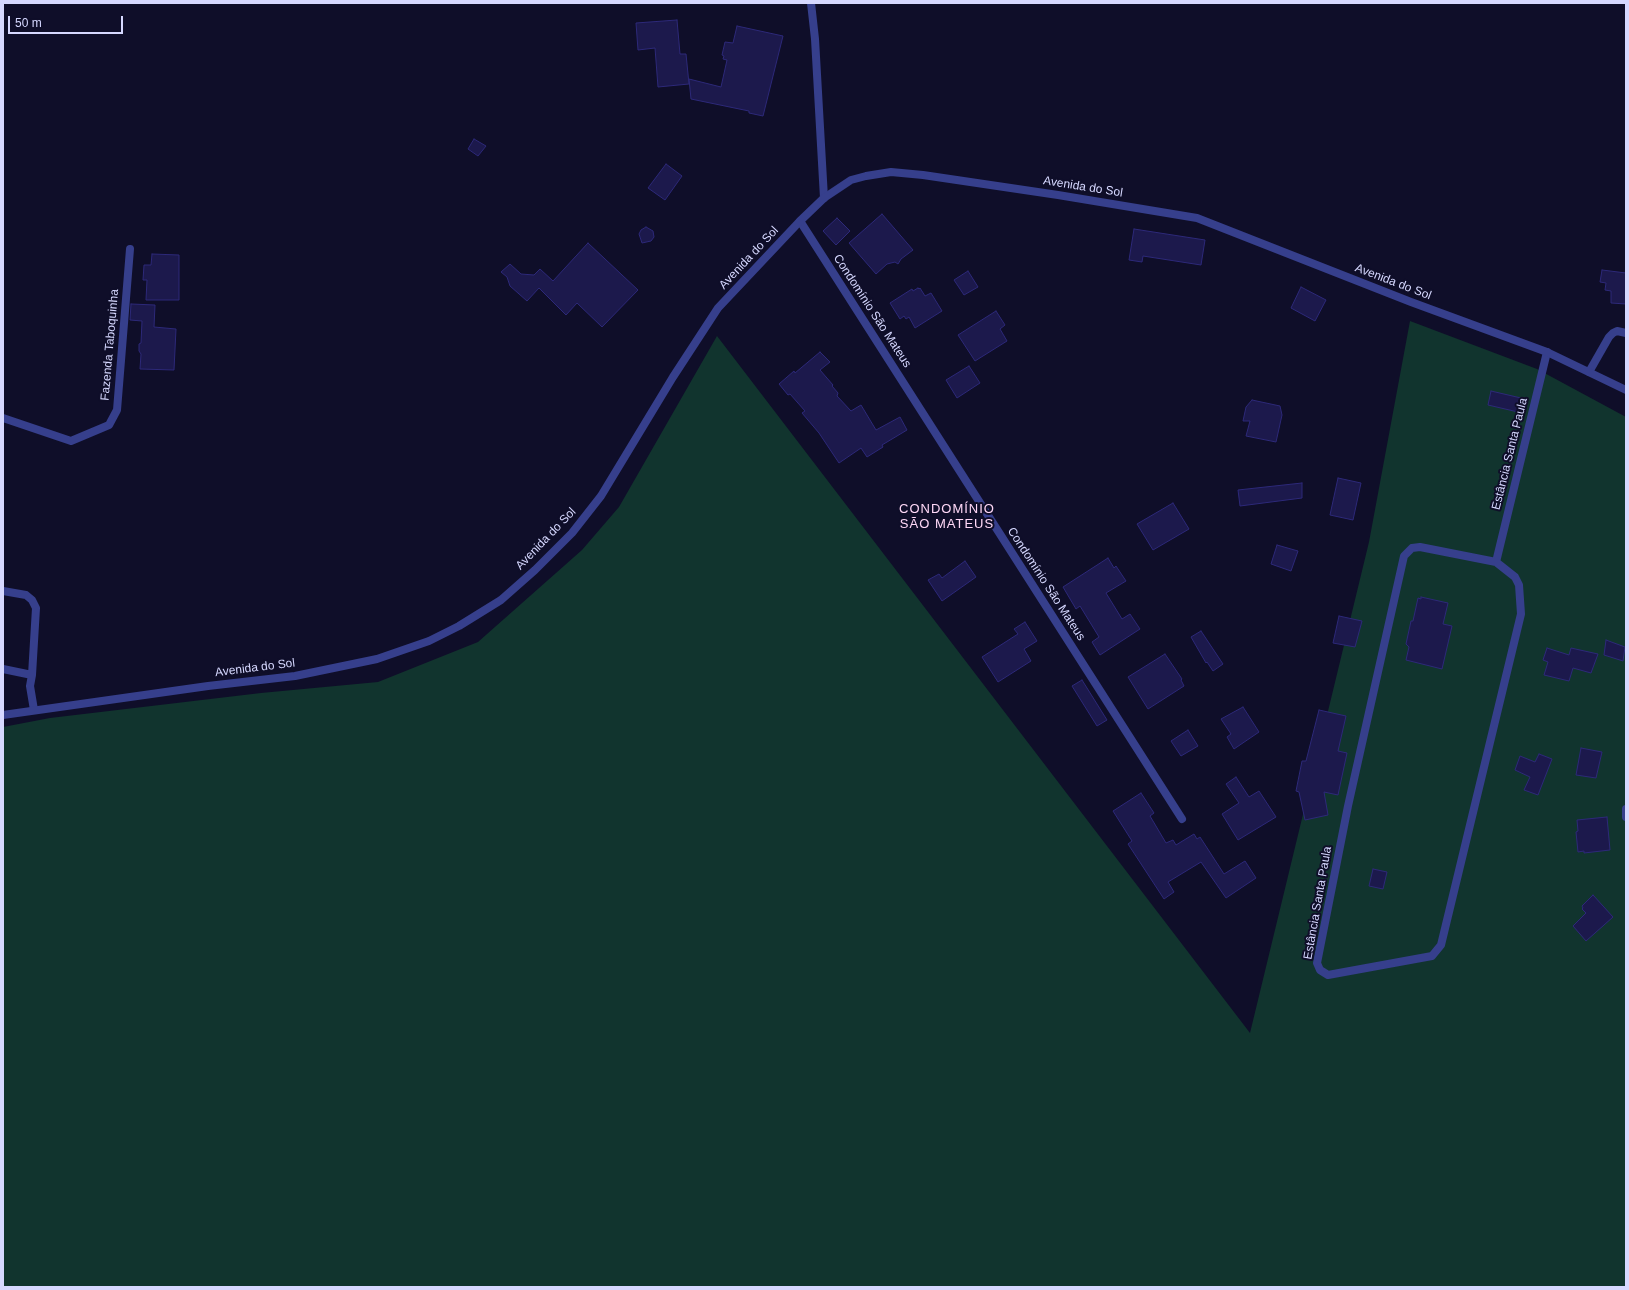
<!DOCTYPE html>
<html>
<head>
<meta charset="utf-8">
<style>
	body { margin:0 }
	#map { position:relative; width:1629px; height:1290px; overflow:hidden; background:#0f0e29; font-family:Helvetica,sans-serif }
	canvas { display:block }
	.frame { position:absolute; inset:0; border:4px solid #d6d8ff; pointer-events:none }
	.scale { position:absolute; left:8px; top:16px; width:115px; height:18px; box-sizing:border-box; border:2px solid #d6d8ff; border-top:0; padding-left:5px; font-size:12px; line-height:14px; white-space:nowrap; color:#d6d8ff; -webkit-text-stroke:3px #0f0e29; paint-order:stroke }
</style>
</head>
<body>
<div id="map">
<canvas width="1629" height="1290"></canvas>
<div class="frame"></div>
<div class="scale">50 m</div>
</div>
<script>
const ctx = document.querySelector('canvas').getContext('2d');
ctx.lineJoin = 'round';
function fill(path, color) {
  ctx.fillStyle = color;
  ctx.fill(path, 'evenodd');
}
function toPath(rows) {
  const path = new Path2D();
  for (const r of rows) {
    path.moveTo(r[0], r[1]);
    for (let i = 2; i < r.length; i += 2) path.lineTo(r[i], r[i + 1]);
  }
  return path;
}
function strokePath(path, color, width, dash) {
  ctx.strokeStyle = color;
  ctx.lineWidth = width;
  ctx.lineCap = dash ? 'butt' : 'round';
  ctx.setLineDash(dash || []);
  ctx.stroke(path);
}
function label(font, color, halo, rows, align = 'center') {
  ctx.font = font + ' Helvetica,sans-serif';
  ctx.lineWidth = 4;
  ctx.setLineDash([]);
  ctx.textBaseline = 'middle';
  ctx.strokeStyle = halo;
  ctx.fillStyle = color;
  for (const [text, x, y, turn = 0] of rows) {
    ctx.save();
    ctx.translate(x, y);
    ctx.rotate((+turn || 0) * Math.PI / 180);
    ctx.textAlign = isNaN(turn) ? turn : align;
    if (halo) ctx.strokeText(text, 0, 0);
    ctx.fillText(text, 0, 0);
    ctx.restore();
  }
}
const green = toPath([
	[1410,321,1537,369,1626,417,1626,1287,3,1287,3,727,50,718,261,693,378,682,478,642,582,550,619,507,717,336,1250,1033,1369,542]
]);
const building = toPath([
	[677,20,680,54,686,54,689,84,658,87,655,48,638,50,636,23,677,20],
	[737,26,783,36,763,116,749,113,749,111,691,99,689,79,721,87,727,60,723,59,724,56,722,55,725,42,733,43,737,26],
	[474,139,486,146,478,156,468,149,474,139],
	[666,164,682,176,665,200,648,188,666,164],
	[882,214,913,250,901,259,898,264,895,262,887,264,876,274,849,243,882,214],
	[837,218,850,231,836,245,823,231,837,218],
	[646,227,653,231,654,237,651,241,642,243,639,234,641,230,646,227],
	[1134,229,1205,240,1201,265,1143,256,1142,262,1129,260,1134,229],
	[588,243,638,290,602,327,577,303,566,315,539,288,527,301,510,286,507,277,501,272,510,264,521,274,534,275,540,269,553,281,588,243],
	[152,254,179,255,179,300,146,300,147,280,143,280,144,265,151,265,152,254],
	[1602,270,1626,273,1626,304,1611,303,1611,291,1605,290,1606,283,1600,282,1602,270],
	[968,271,978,287,964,295,954,280,968,271],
	[1301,287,1326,300,1315,321,1291,308,1301,287],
	[918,288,919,289,920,288,925,296,931,293,942,311,915,328,909,317,906,319,904,316,900,319,890,303,912,289,913,291,918,288],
	[131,304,155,305,154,327,176,329,174,370,140,369,141,354,139,351,139,344,141,343,142,321,130,320,131,304],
	[996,311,1005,325,1000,329,1007,341,975,361,958,335,996,311],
	[820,352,830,362,820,370,833,385,832,386,838,393,837,396,851,411,861,405,876,430,900,417,907,430,882,445,883,447,867,457,861,448,839,463,819,433,802,413,805,411,790,394,788,395,779,384,794,371,795,373,820,352],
	[969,366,980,383,957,398,946,380,969,366],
	[1491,391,1521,398,1518,412,1488,405,1491,391],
	[1252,400,1280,406,1282,415,1276,442,1246,436,1250,421,1243,421,1246,407,1252,400],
	[1338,478,1361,483,1353,520,1330,515,1338,478],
	[1302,483,1302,498,1240,506,1238,490,1302,483],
	[1173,503,1189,529,1153,550,1137,524,1173,503],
	[1277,545,1298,551,1291,571,1271,564,1277,545],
	[1108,558,1114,568,1116,566,1126,581,1106,593,1122,619,1130,614,1140,629,1100,655,1092,642,1099,637,1080,606,1076,609,1063,587,1108,558],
	[965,561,976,577,942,601,928,580,939,574,942,578,965,561],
	[1421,597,1448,603,1443,624,1452,626,1442,669,1406,660,1409,647,1406,644,1411,621,1413,621,1418,598,1421,599,1421,597],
	[1339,616,1362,621,1355,647,1333,643,1339,616],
	[1025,622,1037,641,1024,649,1031,661,998,682,982,657,1018,634,1014,629,1025,622],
	[1201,631,1223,664,1213,671,1207,662,1206,663,1191,637,1201,631],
	[1606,640,1625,647,1623,661,1604,655,1606,640],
	[1547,648,1569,655,1571,648,1598,654,1591,673,1573,668,1569,681,1544,675,1548,662,1543,660,1547,648],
	[1165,654,1182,679,1181,680,1184,686,1148,709,1128,677,1165,654],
	[1082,680,1107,720,1097,726,1072,686,1082,680],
	[1243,707,1259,732,1234,749,1227,737,1231,734,1221,719,1243,707],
	[1319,710,1346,716,1338,751,1347,753,1338,795,1324,792,1328,815,1305,820,1299,792,1296,791,1302,761,1306,761,1319,710],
	[1188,730,1198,746,1181,756,1171,741,1188,730],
	[1581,748,1602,752,1596,778,1576,775,1581,748],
	[1539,754,1552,759,1538,795,1524,790,1530,777,1515,770,1520,756,1535,762,1539,754],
	[1236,777,1249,797,1259,791,1276,817,1238,840,1222,814,1239,803,1226,784,1236,777],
	[1141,793,1154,813,1150,816,1166,843,1173,840,1176,845,1194,834,1197,839,1200,837,1224,874,1245,861,1256,878,1226,898,1201,862,1168,882,1174,892,1164,899,1128,844,1132,841,1113,811,1141,793],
	[1607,817,1610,850,1584,853,1584,851,1578,852,1576,832,1578,831,1577,820,1607,817],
	[1373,869,1387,872,1383,889,1369,886,1373,869],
	[1593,895,1613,917,1586,941,1573,926,1586,913,1582,909,1583,908,1582,906,1593,895]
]);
const service = toPath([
	[1589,372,1609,337,1613,333,1617,331,1626,333],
	[3,591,26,595,32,600,36,608,32,675],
	[3,669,32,675,30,686,34,710]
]);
const minor = toPath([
	[811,3,815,39,824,198],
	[800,221,1182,819],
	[3,418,71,441,109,425,117,410,130,249],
	[1420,547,1496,562,1515,577,1519,585,1521,614,1441,945,1432,956,1328,975,1320,970,1317,963,1348,806,1404,556,1412,548,1420,547],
	[1496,562,1547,352],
	[1626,809,1626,817]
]);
const tertiary = toPath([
	[3,715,208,686,295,676,377,659,429,641,459,626,501,600,535,570,572,533,601,496,673,377,718,308,800,221,824,198,851,180,866,176,891,172,923,175,1058,195,1197,218,1411,302,1547,352,1626,390]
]);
const streetNames = [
	["Avenida do Sol",1083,187,9],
	["Avenida do Sol",749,258,-47],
	["Avenida do Sol",1393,282,21],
	["Condomínio São Mateus",872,311,57],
	["Fazenda Taboquinha",110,345,-85],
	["Estância Santa Paula",1510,454,-76],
	["Avenida do Sol",546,539,-46],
	["Condomínio São Mateus",1046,584,57],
	["Avenida do Sol",255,668,-7],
	["Estância Santa Paula",1318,903,-80]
];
const neighbourhoodNames = [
	["CONDOMÍNIO",947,509],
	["SÃO MATEUS",947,524]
];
fill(green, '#11342e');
fill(building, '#1c194c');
strokePath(building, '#2d2979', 1);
strokePath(service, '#363f8c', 8);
strokePath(minor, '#363f8c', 8);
strokePath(tertiary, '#363f8c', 8);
label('12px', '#d6d8ff', '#0f0e29', streetNames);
ctx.letterSpacing = '1px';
label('13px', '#ffd8f7', '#0f0e29', neighbourhoodNames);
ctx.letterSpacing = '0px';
</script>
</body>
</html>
